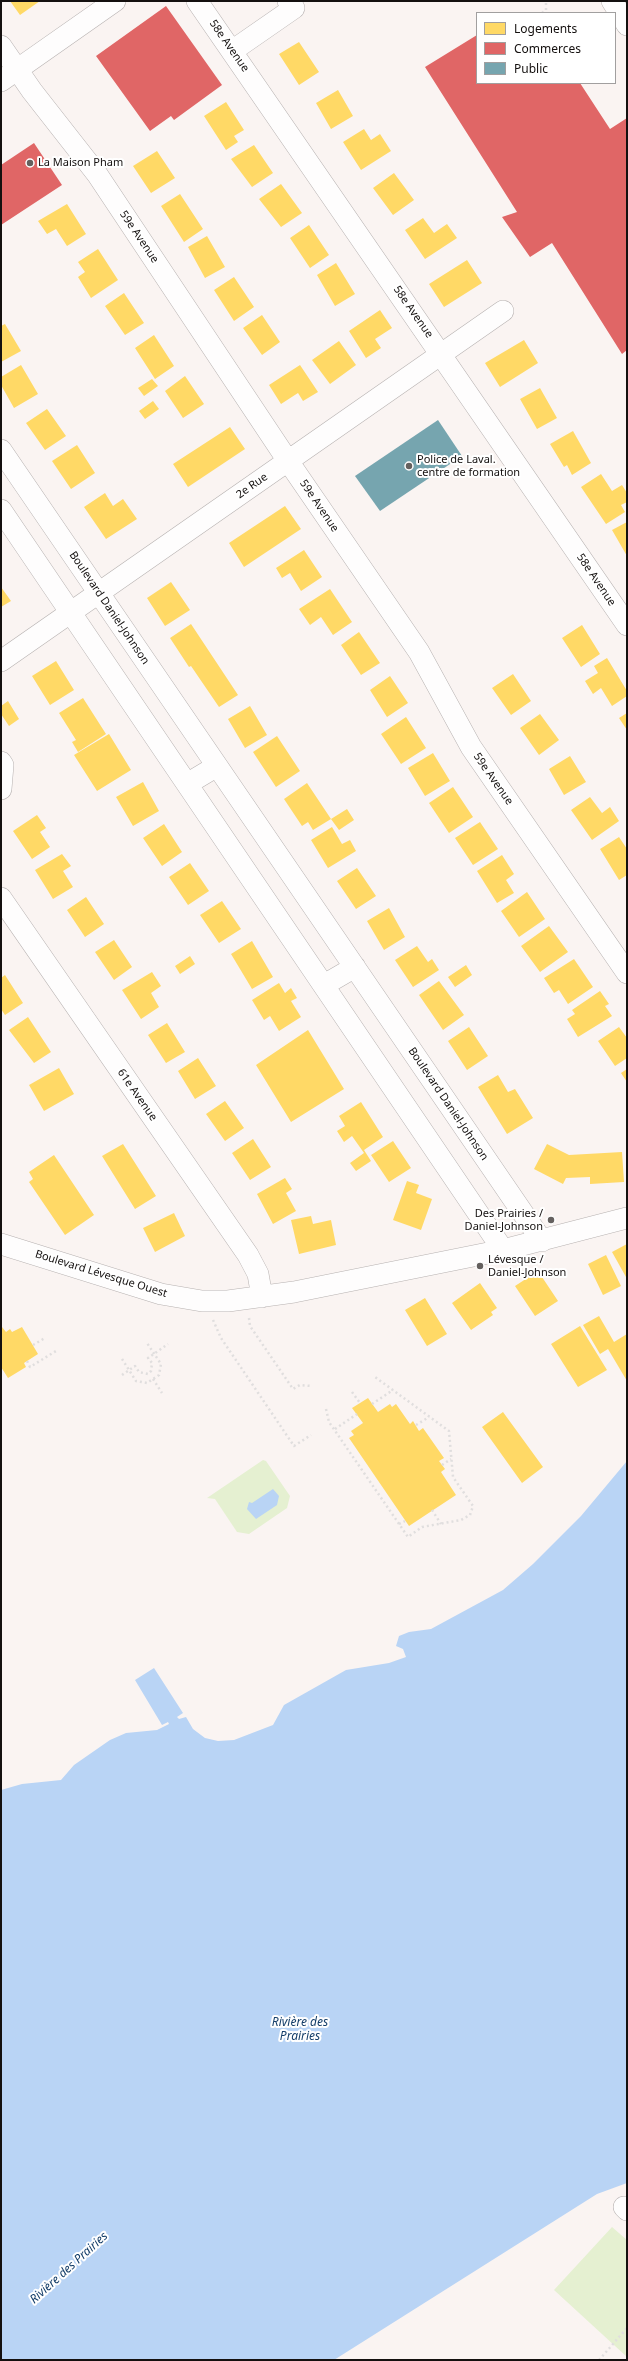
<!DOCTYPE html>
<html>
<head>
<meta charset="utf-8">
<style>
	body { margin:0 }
	#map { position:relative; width:628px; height:2361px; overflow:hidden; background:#faf4f2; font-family:"Noto Sans",sans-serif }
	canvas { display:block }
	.frame { position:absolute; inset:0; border:2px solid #14100f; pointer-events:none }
	.legend { position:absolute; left:476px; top:12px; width:140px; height:72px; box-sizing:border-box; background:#fff; border:1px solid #a19f9f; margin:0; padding:5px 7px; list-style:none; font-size:12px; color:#14100f }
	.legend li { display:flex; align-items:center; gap:8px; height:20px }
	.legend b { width:20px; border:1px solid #a19f9f }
</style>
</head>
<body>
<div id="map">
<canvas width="628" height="2361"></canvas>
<div class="frame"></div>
<ul class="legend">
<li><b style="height:11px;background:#ffd966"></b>Logements</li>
<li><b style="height:11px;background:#e06666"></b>Commerces</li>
<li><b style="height:11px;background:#76a5af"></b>Public</li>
</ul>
</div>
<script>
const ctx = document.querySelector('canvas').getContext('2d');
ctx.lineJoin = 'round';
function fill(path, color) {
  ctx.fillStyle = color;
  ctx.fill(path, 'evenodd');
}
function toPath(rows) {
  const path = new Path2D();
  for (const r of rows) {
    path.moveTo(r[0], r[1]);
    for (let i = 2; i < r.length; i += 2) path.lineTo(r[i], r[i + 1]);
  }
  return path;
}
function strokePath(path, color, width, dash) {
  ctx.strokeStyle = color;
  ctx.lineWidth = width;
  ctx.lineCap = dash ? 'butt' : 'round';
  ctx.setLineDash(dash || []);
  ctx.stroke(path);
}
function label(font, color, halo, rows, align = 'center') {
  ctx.font = font + ' "Noto Sans",sans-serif';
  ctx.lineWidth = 4;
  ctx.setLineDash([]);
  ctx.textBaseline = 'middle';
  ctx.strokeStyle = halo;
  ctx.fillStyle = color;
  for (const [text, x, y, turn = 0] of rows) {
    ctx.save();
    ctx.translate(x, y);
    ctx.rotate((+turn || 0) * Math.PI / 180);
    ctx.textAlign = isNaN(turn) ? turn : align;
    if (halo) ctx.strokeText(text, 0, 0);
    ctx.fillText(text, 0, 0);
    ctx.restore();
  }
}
const green = toPath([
	[263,1460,266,1461,290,1496,287,1508,249,1534,237,1532,215,1499,207,1498],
	[612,2227,627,2240,627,2357,554,2290]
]);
const water = toPath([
	[627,1461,627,2183,597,2194,334,2360,1,2360,1,1790,22,1784,61,1780,74,1765,110,1740,126,1733,157,1730,169,1724,168,1722,162,1725,135,1680,154,1668,183,1713,177,1717,179,1719,186,1717,193,1729,205,1738,218,1741,234,1740,273,1725,284,1705,346,1670,389,1663,406,1657,403,1649,396,1646,399,1636,409,1632,431,1629,503,1590,533,1564,581,1516],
	[273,1489,279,1496,277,1505,256,1519,247,1509,249,1502,252,1503]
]);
const homes = toPath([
	[10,1,40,1,20,15],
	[299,42,319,72,299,85,279,54],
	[338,90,353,116,331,129,316,103],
	[226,102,244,130,234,136,238,142,226,150,204,116],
	[364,129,371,140,380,134,391,151,361,170,343,142],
	[254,145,273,173,252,187,231,159],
	[157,151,175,178,151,193,133,166],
	[394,173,414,200,393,215,373,188],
	[281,184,302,213,281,227,259,199],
	[180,194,203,229,184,242,161,206],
	[67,204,86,234,67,246,56,229,47,234,38,221],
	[423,218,434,233,447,224,457,238,425,259,405,230],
	[309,225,329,255,310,268,290,238],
	[207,236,225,267,205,278,188,247],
	[98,249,118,280,91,298,78,277,85,272,78,262],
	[467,260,482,283,444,307,429,284],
	[336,263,355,294,335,306,317,275],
	[234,277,254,307,234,321,214,290],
	[124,293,144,323,125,335,105,306],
	[380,310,392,328,375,339,381,348,366,358,349,331],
	[262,315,280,342,262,355,243,328],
	[5,324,21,351,1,362,1,326],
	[154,335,174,366,155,379,135,348],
	[524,340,538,363,500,387,485,363],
	[339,341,356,365,330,384,312,360],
	[21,365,38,394,14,408,1,385,1,377],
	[300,365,318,392,303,401,298,393,281,404,269,385],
	[185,376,204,404,183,418,165,391],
	[152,379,158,386,144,396,138,388],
	[540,388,557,418,537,429,520,399],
	[153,401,159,409,145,419,139,411],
	[47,409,66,436,45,450,26,423],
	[230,427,245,449,188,487,173,464],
	[573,431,591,463,572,475,567,465,564,467,550,444],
	[77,445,95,473,71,489,52,461],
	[601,474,612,491,622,485,627,493,627,502,621,505,625,512,606,524,581,487],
	[105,493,113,506,123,499,137,519,106,539,84,507],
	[285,506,301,529,244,567,229,543],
	[627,522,627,556,612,530],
	[304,550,322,577,301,591,290,573,282,578,276,568],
	[171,582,190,610,165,626,147,598],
	[1,587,11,601,1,607],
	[330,589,352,622,333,635,321,617,310,625,299,609],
	[191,624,238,695,219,707,191,666,189,667,170,638],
	[582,625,600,654,581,667,562,638],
	[359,632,380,663,361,675,341,645],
	[607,658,627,691,627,696,612,706,601,688,593,694,585,681,598,673,594,666],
	[56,661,74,690,50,705,32,676],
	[513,674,531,701,511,715,492,688],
	[390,676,408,703,387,717,370,690],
	[83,698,106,734,78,752,72,742,76,740,59,713],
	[8,701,19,719,9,726,1,714,1,706],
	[250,706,267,735,245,748,228,719],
	[627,713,627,730,619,718],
	[540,714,559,740,539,755,520,728],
	[406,717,426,748,401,764,381,734],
	[109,734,131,770,97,791,74,755],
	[277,736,300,771,276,787,253,752],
	[433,753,450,781,425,796,408,768],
	[570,756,586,782,564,795,549,769],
	[143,782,159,811,133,826,116,797],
	[307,783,331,819,313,830,308,822,302,826,284,799],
	[453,787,473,817,449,833,429,803],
	[590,797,602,813,610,807,619,821,592,840,571,810],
	[347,809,354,820,339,830,331,819],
	[37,815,46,828,40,832,50,847,32,859,13,831],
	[480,822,498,849,473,865,455,838],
	[164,824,182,852,162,866,143,838],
	[332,827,342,844,350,840,356,851,328,868,311,840],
	[619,837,627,849,627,875,619,880,600,849],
	[62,854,71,866,63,871,73,887,53,899,35,870],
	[502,855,514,874,506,880,514,893,497,903,477,871],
	[190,863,209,891,188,905,169,877],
	[357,868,376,896,356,909,337,881],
	[527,892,545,919,519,937,501,911],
	[86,897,104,924,85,937,67,910],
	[222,901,241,929,219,943,200,915],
	[389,908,405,937,384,950,367,921],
	[549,926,568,952,540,972,521,946],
	[114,940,132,967,114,980,95,952],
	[252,941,273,977,252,989,231,954],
	[417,946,428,962,432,959,439,970,413,987,395,960],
	[190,956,195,964,180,974,175,966],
	[574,959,593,987,568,1004,559,990,554,993,544,978],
	[466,965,472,975,455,987,448,977],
	[152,972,161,986,151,993,159,1007,141,1019,122,990],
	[5,975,23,1003,5,1015,1,1009,1,978],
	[439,981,464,1015,443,1030,419,995],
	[279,983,285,993,291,988,297,998,291,1001,301,1017,279,1031,270,1016,264,1020,252,1000],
	[600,991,609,1004,605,1006,612,1016,578,1037,567,1019,575,1014,572,1010],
	[28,1017,51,1052,34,1063,9,1030],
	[167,1023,185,1052,166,1063,148,1035],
	[469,1027,488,1056,467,1070,448,1041],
	[619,1027,627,1038,627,1058,615,1066,598,1041],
	[308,1030,344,1089,291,1122,256,1065],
	[198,1058,216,1086,195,1099,178,1071],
	[59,1068,74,1094,44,1111,29,1085],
	[627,1069,627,1082,621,1073],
	[498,1075,508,1092,515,1089,533,1118,507,1134,478,1087],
	[225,1101,244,1128,225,1141,206,1114],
	[361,1102,383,1137,364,1150,371,1161,356,1171,350,1163,364,1153,352,1136,344,1142,337,1131,345,1126,339,1116],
	[253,1139,271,1167,250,1180,232,1153],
	[393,1141,411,1168,389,1182,371,1155],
	[123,1144,156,1196,135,1209,102,1156],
	[547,1144,569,1155,622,1152,624,1182,590,1184,590,1177,566,1178,563,1184,534,1169],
	[54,1155,94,1215,65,1235,29,1182,33,1179,29,1172],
	[285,1178,292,1189,286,1193,296,1211,273,1224,257,1194],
	[407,1181,419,1185,416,1193,432,1199,421,1230,393,1220],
	[174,1213,185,1236,155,1252,143,1228],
	[311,1216,313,1224,331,1220,336,1245,299,1254,291,1220],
	[627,1244,627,1276,626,1277,612,1252],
	[606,1255,621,1286,603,1295,588,1264],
	[538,1271,558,1301,535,1316,515,1286],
	[480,1283,497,1308,491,1312,493,1315,471,1330,452,1303],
	[425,1298,447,1334,427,1346,405,1310],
	[599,1316,614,1342,627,1334,627,1381,608,1349,600,1354,583,1325],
	[580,1326,607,1370,578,1387,551,1344],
	[2,1327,6,1332,10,1329,12,1332,22,1327,38,1354,24,1363,26,1367,8,1378,1,1367],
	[368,1398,378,1412,390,1404,392,1407,396,1404,410,1424,413,1421,419,1431,423,1428,444,1458,439,1461,445,1469,441,1472,456,1495,409,1526,349,1438,354,1435,351,1431,363,1423,352,1408],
	[503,1412,543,1467,522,1483,482,1427]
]);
const shops = toPath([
	[166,6,222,85,174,120,171,116,150,131,96,56],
	[477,35,477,83,580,83,610,129,627,118,627,350,622,354,552,243,530,257,502,217,517,212,425,67],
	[34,143,62,185,1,225,1,165]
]);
const public = toPath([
	[438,420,462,456,380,511,355,476]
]);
const path = toPath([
	[542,13,546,10,546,1],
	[249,1318,250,1326,293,1389,300,1385,311,1386],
	[213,1320,221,1338,294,1446,311,1435],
	[33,1345,45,1338],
	[122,1359,136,1381,147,1383,159,1375,161,1364,147,1343],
	[27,1361,30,1367,56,1351],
	[122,1375,135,1366,139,1372,148,1374,151,1371,152,1363,148,1358,168,1344],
	[153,1379,162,1393],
	[352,1392,360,1403],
	[372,1404,393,1390],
	[326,1409,329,1422,408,1537,422,1527,461,1520,470,1515,473,1506,453,1477,449,1431,375,1377],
	[416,1425,429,1417],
	[335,1429,357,1414],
	[442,1465,451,1459],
	[432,1510,441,1524],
	[399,1524,405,1521],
	[599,2360,627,2328]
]);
const minor = toPath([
	[197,1,627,625],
	[612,1,627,25],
	[1,46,32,91,97,174,288,461,419,652,471,747,627,973],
	[232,51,294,8,288,1],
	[1,81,115,1],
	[1,450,542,1241],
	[1,510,503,1250],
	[1,661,503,311],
	[1,762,3,765,1,789],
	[187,784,217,766],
	[1,898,248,1255,258,1274,262,1297],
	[324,985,355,967],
	[1,1244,161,1294,202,1301,228,1301,294,1292,503,1250,627,1218],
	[624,2207,627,2210]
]);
const markers = [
	[30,163,4,"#64605e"],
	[409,466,4,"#64605e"],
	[551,1220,4,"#64605e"],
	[480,1266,4,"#64605e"]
];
const streetNames = [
	["58e Avenue",229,46,55],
	["59e Avenue",139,237,56],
	["58e Avenue",413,312,55],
	["2e Rue",252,486,-35],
	["59e Avenue",319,506,56],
	["58e Avenue",596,580,56],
	["Boulevard Daniel-Johnson",109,608,56],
	["59e Avenue",493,779,55],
	["61e Avenue",137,1095,55],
	["Boulevard Daniel-Johnson",448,1104,56],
	["Boulevard Lévesque Ouest",101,1274,17]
];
const poiNames = [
	["La Maison Pham",38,163],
	["Police de Laval.",417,460],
	["centre de formation",417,473],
	["Des Prairies /",543,1214,"right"],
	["Daniel-Johnson",543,1227,"right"],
	["Lévesque /",488,1260],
	["Daniel-Johnson",488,1273]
];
const waterNames = [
	["Rivière des",300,2023],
	["Prairies",300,2037],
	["Rivière des Prairies",69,2268,-42]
];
fill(green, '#e5f0d1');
fill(water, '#b9d4f5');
fill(homes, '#ffd966');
fill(shops, '#e06666');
fill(public, '#76a5af');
strokePath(minor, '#b6b1b0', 22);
strokePath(path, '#e0dede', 2.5, [2, 3]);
strokePath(minor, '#fefdfd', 21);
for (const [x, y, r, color] of markers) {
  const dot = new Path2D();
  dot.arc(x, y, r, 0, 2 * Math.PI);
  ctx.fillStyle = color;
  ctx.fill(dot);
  strokePath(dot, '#fff', 1.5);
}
label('11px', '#14100f', '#fff', streetNames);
label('11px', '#14100f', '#fff', poiNames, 'left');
label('italic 12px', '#133d68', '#fff', waterNames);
</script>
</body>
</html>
